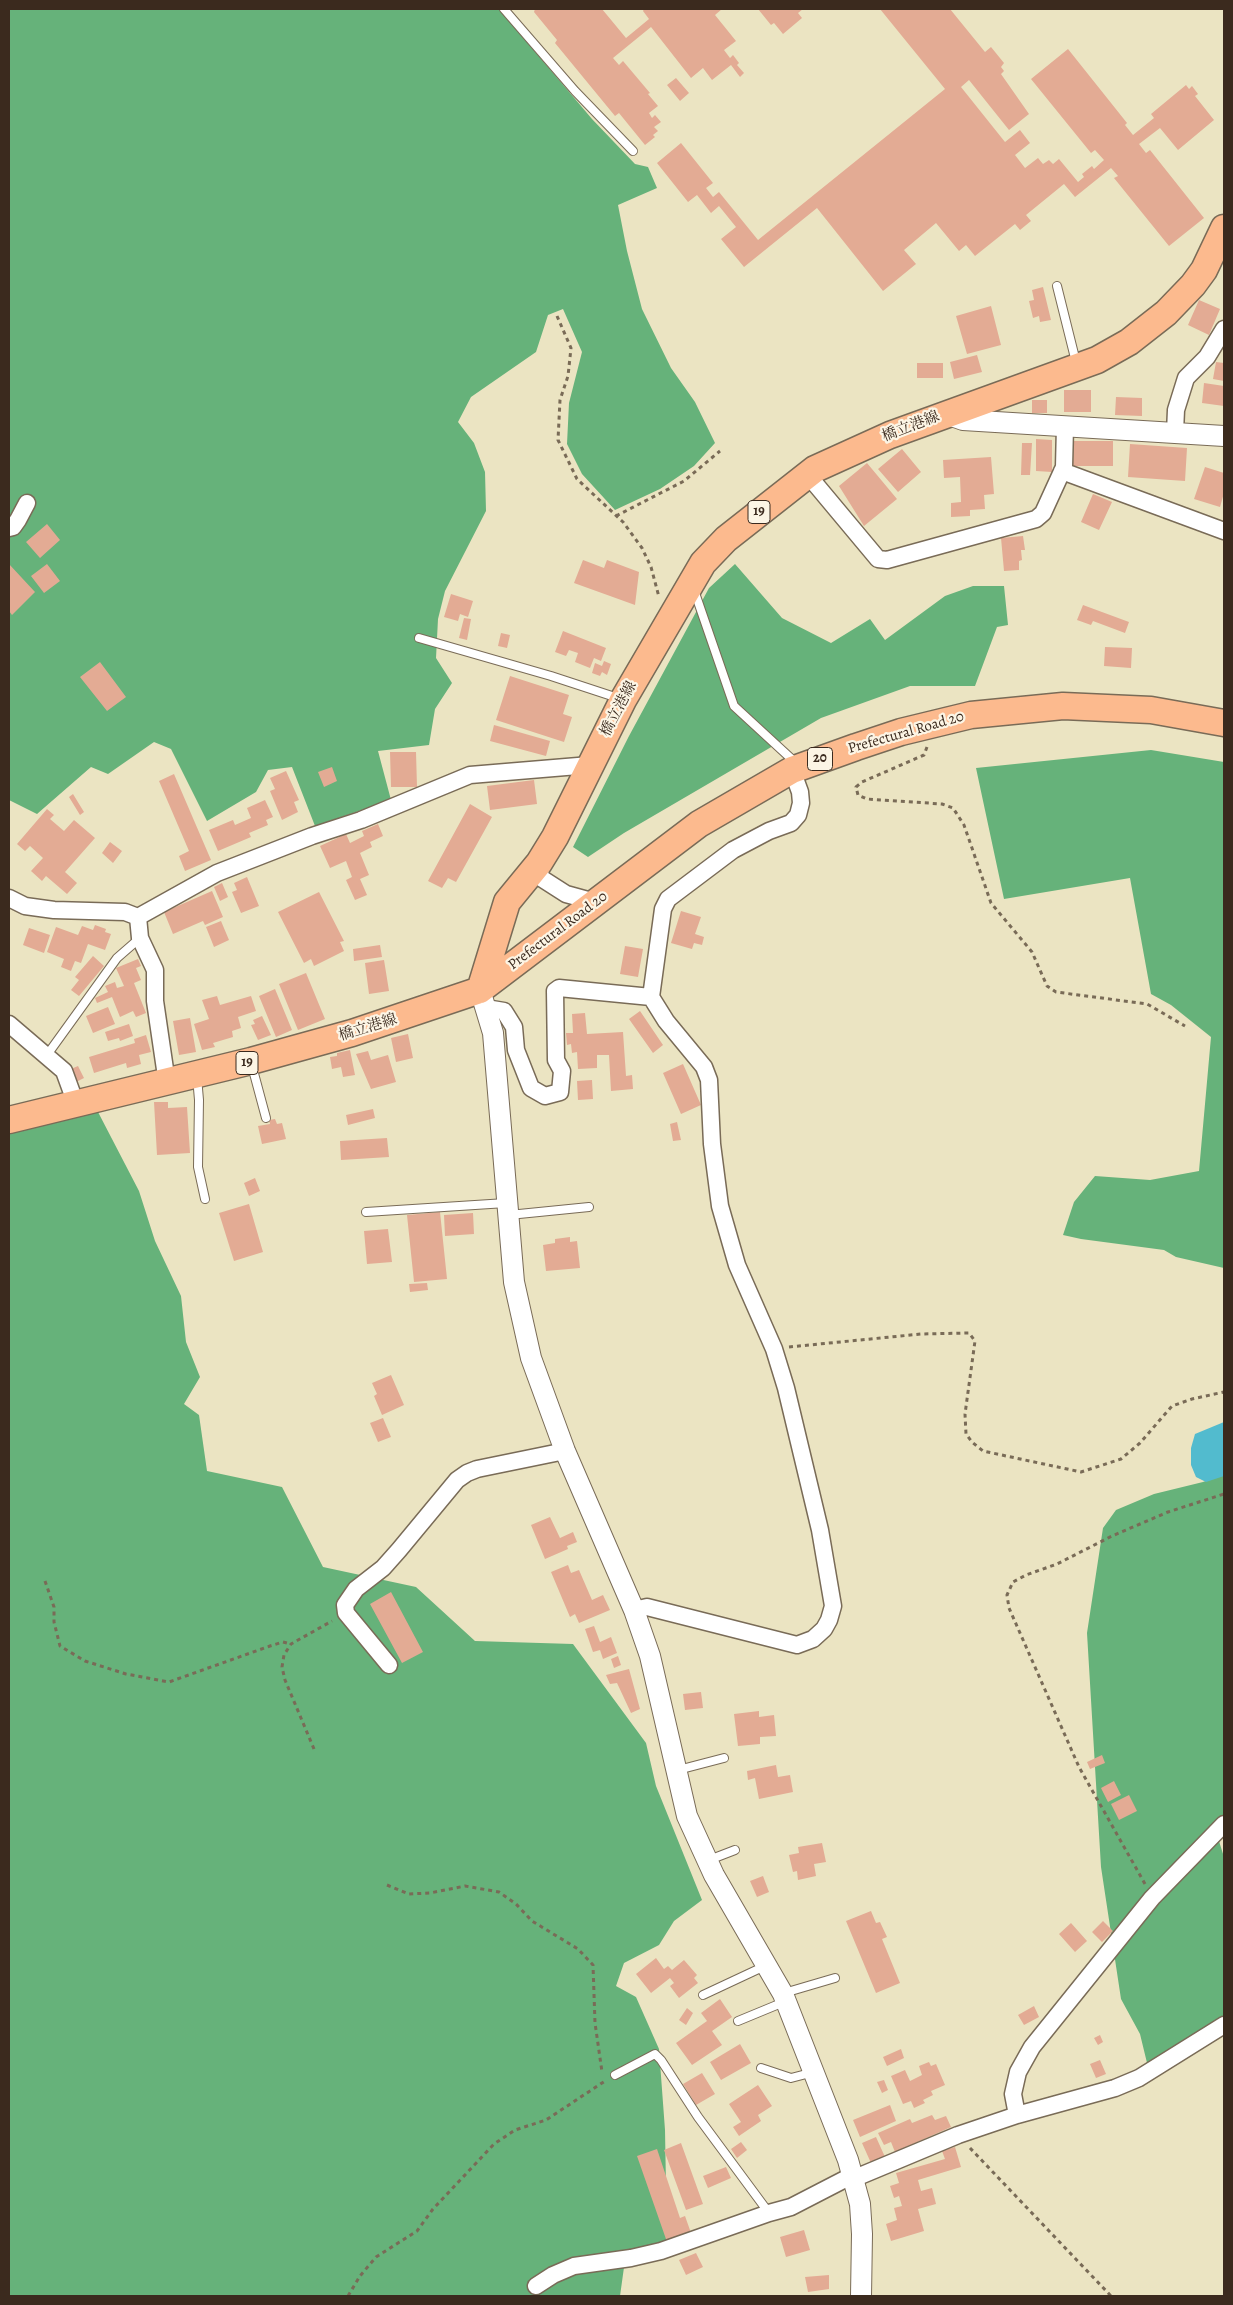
<!DOCTYPE html>
<html>
<head>
<meta charset="utf-8">
<style>
	body { margin:0 }
	#map { position:relative; width:1233px; height:2305px; overflow:hidden; background:#ebe4c2; font-family:Alegreya,serif }
	canvas { display:block }
	.frame { position:absolute; inset:0; border:10px solid #3b2a1e; pointer-events:none }
</style>
</head>
<body>
<div id="map">
<canvas width="1233" height="2305"></canvas>
<div class="frame"></div>
</div>
<script>
const ctx = document.querySelector('canvas').getContext('2d');
ctx.lineJoin = 'round';
function fill(path, color) {
  ctx.fillStyle = color;
  ctx.fill(path, 'evenodd');
}
function toPath(rows) {
  const path = new Path2D();
  for (const r of rows) {
    path.moveTo(r[0], r[1]);
    for (let i = 2; i < r.length; i += 2) path.lineTo(r[i], r[i + 1]);
  }
  return path;
}
function strokePath(path, color, width, dash) {
  ctx.strokeStyle = color;
  ctx.lineWidth = width;
  ctx.lineCap = dash ? 'butt' : 'round';
  ctx.setLineDash(dash || []);
  ctx.stroke(path);
}
function label(font, color, halo, rows, align = 'center') {
  ctx.font = font + ' Alegreya,"Noto Serif JP",serif';
  ctx.lineWidth = 4.5;
  ctx.setLineDash([]);
  ctx.textBaseline = 'middle';
  ctx.strokeStyle = halo;
  ctx.fillStyle = color;
  for (const [text, x, y, turn = 0] of rows) {
    ctx.save();
    ctx.translate(x, y);
    ctx.rotate((+turn || 0) * Math.PI / 180);
    ctx.textAlign = isNaN(turn) ? turn : align;
    if (halo) ctx.strokeText(text, 0, 0);
    ctx.fillText(text, 0, 0);
    ctx.restore();
  }
}
const forest = toPath([
	[9,9,499,9,592,119,635,164,648,167,657,188,618,205,627,251,642,309,671,368,695,402,715,443,694,466,660,489,615,510,582,474,567,444,569,403,582,352,563,309,548,315,536,352,471,397,458,422,474,443,485,472,486,511,445,591,438,619,436,658,452,683,435,709,429,745,378,751,391,800,315,826,292,767,268,770,256,792,207,821,171,749,154,742,108,774,91,767,37,814,9,800],
	[735,564,782,618,831,643,870,619,885,640,945,596,973,586,1004,586,1008,625,997,627,975,686,910,686,821,718,624,833,588,857,573,847,629,736,709,588],
	[1151,750,1224,762,1224,1268,1176,1257,1164,1250,1081,1239,1063,1235,1074,1202,1095,1176,1150,1180,1199,1171,1211,1037,1171,1005,1151,994,1130,878,1004,899,976,768],
	[98,1112,139,1191,155,1241,181,1296,186,1342,200,1377,184,1404,199,1415,207,1471,282,1487,323,1567,416,1587,475,1641,573,1644,646,1743,656,1786,702,1900,674,1921,659,1945,624,1963,616,1986,636,1997,659,2049,665,2130,667,2244,626,2253,620,2296,9,2296,9,1133],
	[1224,1474,1224,1827,1218,1838,1224,1857,1224,2020,1148,2067,1140,2034,1121,1999,1101,1867,1087,1633,1103,1528,1116,1510,1154,1494,1203,1482]
]);
const water = toPath([
	[1224,1422,1224,1476,1206,1482,1196,1477,1191,1465,1191,1448,1195,1434]
]);
const building = toPath([
	[535,9,602,9,626,38,649,19,643,11,644,9,722,9,715,15,736,41,724,50,730,58,733,55,739,63,737,65,744,73,740,77,731,65,712,80,703,68,691,78,651,27,613,58,619,65,623,61,650,93,648,94,658,106,649,113,652,118,655,115,661,122,654,127,658,131,653,135,655,137,645,145,619,113,615,116,555,43,557,40,534,12],
	[758,9,803,9,798,13,802,18,783,34,774,23,771,25],
	[880,9,950,9,985,52,991,47,1004,63,1001,67,1004,71,1001,74,1029,114,1009,130,969,80,961,87,1005,142,1020,130,1030,143,1015,155,1025,168,1038,158,1043,164,1049,160,1053,164,1059,159,1078,182,1084,177,1082,174,1092,166,1094,169,1104,160,1095,150,1091,153,1031,79,1068,49,1127,123,1125,125,1133,135,1154,118,1151,114,1186,85,1189,89,1192,86,1198,94,1195,96,1214,120,1178,150,1160,128,1139,144,1146,153,1150,150,1204,218,1169,246,1114,178,1118,176,1111,168,1075,197,1064,184,1026,215,1031,221,1020,230,1015,224,975,256,966,245,959,251,936,223,904,250,916,264,883,291,817,208,744,267,721,239,736,227,719,206,711,213,697,195,688,202,657,163,681,143,713,183,706,188,713,197,719,192,758,240,945,89],
	[676,78,689,93,680,101,667,85],
	[1043,287,1051,320,1040,322,1039,316,1033,318,1029,301,1034,300,1032,290],
	[1199,300,1220,309,1209,335,1188,325],
	[991,306,1001,345,967,354,956,316],
	[977,355,982,372,954,379,950,362],
	[1216,362,1224,363,1224,381,1213,379],
	[917,363,943,363,943,378,917,378],
	[1204,383,1224,386,1224,406,1202,403],
	[1064,390,1091,390,1091,412,1064,412],
	[1116,397,1142,398,1142,416,1115,415],
	[1032,400,1047,400,1047,413,1032,413],
	[1036,439,1052,440,1052,472,1036,471],
	[1071,441,1113,441,1113,466,1071,466],
	[1022,443,1032,443,1030,475,1021,475],
	[1130,444,1187,448,1185,481,1128,477],
	[902,449,921,472,898,492,878,469],
	[991,457,994,494,984,495,985,509,970,510,970,516,951,517,951,503,961,502,960,477,944,478,943,460],
	[867,463,897,499,864,526,839,486],
	[1205,467,1224,473,1224,493,1220,507,1194,499],
	[1093,494,1112,502,1099,530,1081,522],
	[47,524,60,540,40,558,26,542],
	[1023,536,1025,550,1021,550,1022,560,1019,561,1019,570,1004,571,1001,538],
	[583,560,604,568,607,560,639,572,635,605,574,583],
	[9,564,35,592,12,615,9,611],
	[47,564,60,581,44,593,31,576],
	[451,594,473,601,468,617,460,614,458,621,444,617],
	[1083,605,1129,622,1125,633,1093,621,1091,625,1077,620],
	[464,618,471,619,467,640,459,638],
	[563,631,606,648,601,661,594,658,590,668,575,662,578,653,569,650,566,656,555,652],
	[501,633,510,635,507,648,498,646],
	[1105,647,1132,648,1131,668,1104,666],
	[604,661,611,664,607,675,602,672,600,676,592,673,595,663,602,666],
	[100,662,126,697,107,711,80,677],
	[510,676,569,695,563,714,572,717,564,742,496,720],
	[494,725,550,741,546,756,490,741],
	[390,752,416,752,417,787,391,787],
	[332,767,337,781,324,787,318,772],
	[286,771,299,800,294,802,298,812,282,820,270,791,275,789,270,778],
	[174,774,211,860,185,871,179,856,189,851,159,781],
	[534,780,537,804,490,810,487,786],
	[73,794,84,812,80,815,69,797],
	[265,800,273,817,266,820,268,825,249,833,251,837,218,851,209,830,233,820,235,825,251,818,247,808],
	[470,804,492,817,456,882,448,878,442,888,428,881],
	[47,809,54,815,50,819,64,831,74,820,95,838,65,872,77,883,67,894,46,876,42,881,31,871,43,858,30,846,25,851,17,844],
	[378,824,383,836,370,842,372,847,360,853,369,875,360,879,367,895,355,900,346,880,352,877,346,861,330,868,320,846,346,834,350,843,364,836,362,831],
	[110,842,122,851,113,863,102,853],
	[247,877,259,906,241,913,232,892,237,890,234,883],
	[222,883,228,897,220,901,214,887],
	[212,891,223,917,205,925,203,921,173,934,164,912],
	[319,892,344,941,340,942,344,951,314,966,311,959,304,963,278,912],
	[681,911,701,917,695,934,704,937,702,945,694,943,692,949,671,943],
	[221,921,229,940,214,947,206,927],
	[95,925,106,929,105,932,111,934,105,950,88,944,81,963,75,961,71,971,61,967,64,959,47,952,56,927,78,935,82,926,93,930],
	[29,928,50,935,44,953,23,945],
	[380,945,382,957,354,961,353,949],
	[625,946,643,949,638,977,620,974],
	[93,956,104,966,79,996,71,990,79,980,75,977],
	[138,959,141,966,136,968,141,980,134,983,146,1013,136,1017,133,1011,120,1017,112,997,97,1003,95,998,108,992,105,986,115,982,117,988,124,986,116,968],
	[384,960,389,991,369,994,365,963],
	[306,973,325,1019,298,1030,279,984],
	[275,989,292,1030,276,1037,259,996],
	[217,996,220,1005,251,996,256,1011,238,1017,241,1028,232,1031,233,1037,213,1043,215,1047,202,1050,194,1024,209,1019,202,1000],
	[108,1007,115,1024,93,1033,86,1016],
	[640,1011,663,1045,653,1053,629,1019],
	[585,1013,587,1034,623,1032,626,1076,632,1075,633,1089,611,1091,609,1055,597,1055,597,1068,578,1069,577,1052,572,1053,571,1044,567,1045,566,1033,573,1033,572,1014],
	[262,1016,271,1035,258,1040,251,1025,255,1024,253,1020],
	[190,1018,196,1052,179,1055,173,1021],
	[129,1024,133,1036,120,1041,119,1038,108,1041,105,1032],
	[408,1034,413,1058,396,1062,391,1038],
	[146,1035,151,1052,139,1055,141,1064,127,1068,126,1063,94,1073,89,1057,135,1043,134,1039],
	[350,1050,355,1075,343,1077,341,1067,332,1069,330,1057,337,1056,337,1053],
	[368,1051,371,1060,388,1055,396,1082,371,1089,356,1054],
	[683,1064,701,1105,681,1114,663,1073],
	[78,1066,84,1078,76,1082,71,1069],
	[592,1080,593,1099,578,1100,577,1081],
	[154,1102,168,1102,168,1108,187,1107,190,1153,157,1155],
	[373,1109,375,1118,348,1125,346,1115],
	[275,1119,277,1124,282,1123,286,1139,262,1144,258,1126,270,1124,269,1120],
	[677,1122,681,1140,673,1141,670,1124],
	[387,1138,389,1157,341,1160,340,1141],
	[255,1178,260,1191,249,1196,244,1183],
	[249,1204,263,1252,234,1261,219,1213],
	[440,1212,447,1279,414,1282,407,1215],
	[473,1213,474,1234,445,1236,444,1215],
	[388,1229,392,1262,367,1264,364,1231],
	[570,1237,570,1242,577,1241,580,1268,546,1271,543,1245,555,1243,555,1239],
	[427,1283,428,1290,410,1292,409,1284],
	[391,1375,404,1405,382,1415,374,1396,377,1394,372,1383],
	[383,1418,391,1437,378,1442,370,1423],
	[550,1517,560,1538,573,1532,577,1542,567,1546,568,1549,545,1559,531,1525],
	[568,1565,571,1573,579,1570,592,1600,603,1595,610,1610,579,1623,575,1614,570,1617,551,1572],
	[391,1592,423,1652,402,1663,370,1604],
	[594,1626,600,1642,611,1637,617,1653,603,1659,600,1650,593,1652,585,1629],
	[618,1656,621,1665,614,1668,611,1659],
	[629,1669,640,1709,631,1713,617,1683,610,1684,606,1675],
	[701,1692,703,1708,685,1710,683,1694],
	[759,1711,759,1717,774,1715,776,1736,760,1737,760,1744,738,1746,734,1714],
	[1102,1755,1105,1763,1090,1769,1087,1762],
	[776,1765,778,1777,790,1775,793,1792,759,1799,755,1778,748,1780,747,1771],
	[1114,1781,1121,1795,1108,1802,1101,1788],
	[1129,1795,1137,1811,1119,1820,1111,1804],
	[822,1843,826,1862,814,1864,816,1876,798,1880,797,1871,793,1872,789,1855,799,1853,798,1847],
	[763,1876,769,1892,757,1897,750,1881],
	[871,1911,876,1923,880,1922,887,1937,882,1939,900,1983,876,1993,846,1921],
	[1103,1921,1113,1931,1102,1942,1092,1932],
	[1071,1923,1087,1941,1075,1952,1059,1934],
	[656,1958,664,1969,668,1966,672,1970,684,1960,697,1975,694,1978,698,1983,679,1998,670,1986,674,1983,670,1978,651,1993,636,1974],
	[720,1999,732,2017,712,2031,722,2045,692,2065,676,2043,707,2021,701,2013],
	[1034,2006,1039,2017,1024,2025,1018,2015],
	[687,2008,693,2013,686,2025,679,2020],
	[1100,2035,1103,2042,1098,2045,1094,2038],
	[740,2044,751,2063,721,2080,710,2062],
	[901,2049,904,2058,887,2066,883,2057],
	[1100,2060,1106,2074,1096,2078,1090,2064],
	[929,2062,931,2066,936,2064,945,2085,931,2091,933,2095,923,2100,925,2103,914,2108,911,2101,903,2104,891,2076,905,2070,910,2081,922,2075,919,2066],
	[702,2073,715,2094,696,2105,683,2084],
	[884,2080,888,2090,882,2093,877,2082],
	[758,2085,772,2106,758,2115,761,2121,739,2136,733,2127,741,2122,729,2104],
	[890,2105,896,2121,860,2137,853,2120],
	[932,2115,935,2120,946,2116,951,2127,895,2152,891,2142,884,2145,878,2133,910,2119,912,2123],
	[876,2137,885,2157,871,2163,862,2143],
	[741,2142,747,2150,737,2158,731,2149],
	[681,2143,703,2204,686,2210,664,2150],
	[955,2147,961,2167,918,2180,921,2191,932,2188,936,2204,918,2209,924,2231,891,2241,886,2224,897,2220,894,2208,902,2206,899,2196,894,2198,890,2186,899,2183,896,2173,945,2159,942,2151],
	[657,2149,680,2218,685,2216,691,2233,667,2242,637,2156],
	[726,2167,731,2178,708,2188,703,2176],
	[804,2230,810,2250,786,2257,780,2237],
	[696,2253,703,2267,686,2275,679,2260],
	[829,2275,829,2289,808,2292,805,2277]
]);
const path = toPath([
	[557,316,571,348,568,376,560,400,558,440,577,479,623,522,642,548,651,567,659,597],
	[616,516,684,481,720,451],
	[927,747,924,755,862,782,856,787,858,795,867,799,942,804,953,808,964,825,991,903,1032,952,1047,986,1056,992,1147,1004,1185,1026],
	[789,1347,921,1334,969,1333,975,1341,965,1414,966,1434,972,1442,983,1451,1081,1472,1121,1459,1140,1443,1172,1406,1192,1399,1224,1392],
	[45,1581,54,1607,54,1622,60,1646,85,1661,126,1674,169,1682,270,1646,283,1642,291,1644],
	[314,1749,285,1680,282,1667,284,1655,291,1644,332,1621],
	[1145,1884,1079,1767,1009,1608,1007,1595,1013,1582,1026,1575,1057,1564,1112,1536,1168,1512,1224,1494],
	[387,1885,409,1894,430,1893,465,1886,499,1892,516,1904,532,1921,578,1949,593,1965,595,2023,602,2072],
	[970,2148,1111,2296],
	[348,2296,360,2276,376,2257,417,2231,433,2209,494,2144,515,2130,546,2120,605,2081]
]);
const service = toPath([
	[504,9,575,91,633,151],
	[1057,286,1076,362],
	[694,590,734,706,797,764],
	[419,638,551,676,618,698],
	[47,1055,117,958,140,938],
	[252,1066,266,1118],
	[197,1077,199,1100,198,1167,205,1199],
	[366,1212,506,1203],
	[509,1215,589,1207],
	[678,1770,724,1758],
	[709,1860,735,1850],
	[784,1993,835,1978],
	[703,1995,765,1966],
	[738,2021,784,2002],
	[761,2068,791,2078,814,2072],
	[615,2075,655,2054,661,2060,698,2117,769,2213]
]);
const minor = toPath([
	[1175,432,1176,410,1186,378,1207,357,1224,329],
	[1062,471,1224,531],
	[807,474,878,559,887,560,1036,519,1043,513,1064,467,1065,426],
	[9,528,13,527,18,520,27,503],
	[539,863,541,878,566,894,595,902],
	[9,898,25,906,54,910,125,912,138,917],
	[138,917,217,873,312,836,361,820,470,775,590,765],
	[138,917,140,938,155,970,155,1001,167,1083],
	[486,1008,504,1011,514,1027,516,1050,531,1088,545,1096,560,1092,562,1071,556,1060,555,991,559,988,651,997],
	[9,1024,64,1071,76,1104],
	[634,1610,647,1607,797,1645,813,1639,824,1629,829,1620,833,1606,820,1530,786,1388,774,1349,737,1265,720,1206,712,1144,709,1080,704,1067,666,1021,651,997,663,909,668,899,733,850,769,831,791,823,798,815,801,803,800,792,792,770],
	[389,1665,346,1613,345,1605,356,1589,383,1568,399,1550,457,1480,467,1473,477,1469,565,1451],
	[1017,2115,1013,2094,1018,2072,1032,2047,1152,1898,1224,1824],
	[855,2178,958,2135,1017,2115,1115,2088,1139,2078,1224,2025],
	[536,2286,553,2275,574,2266,631,2258,661,2251,769,2213,791,2207,853,2175]
]);
const tertiary = toPath([
	[946,414,963,420,1224,436],
	[480,990,493,1033,514,1282,531,1358,565,1451,634,1610,650,1656,687,1816,714,1875,783,1994,848,2160,860,2204,862,2234,861,2296]
]);
const primary = toPath([
	[480,990,507,902,539,863,555,837,623,700,703,563,726,539,815,469,890,435,1097,360,1129,342,1166,313,1193,285,1204,270,1224,228],
	[9,1120,251,1061,352,1033,480,990,699,824,792,770,856,747,901,732,971,715,1063,706,1151,710,1224,723]
]);
const shields = [
	[759,512,22],
	[820,759,25],
	[247,1063,22]
];
const shieldNames = [
	["19",759,512],
	["20",820,759],
	["19",247,1063]
];
const streetNames = [
	["橋立港線",911,427,-21],
	["橋立港線",619,709,-62],
	["Prefectural Road 20",906,733,-16],
	["Prefectural Road 20",558,931,-37],
	["橋立港線",368,1028,-17]
];
fill(forest, '#66b27a');
fill(water, '#52bbce');
fill(building, '#e3ab94');
strokePath(service, '#796b57', 10);
strokePath(minor, '#796b57', 19);
strokePath(tertiary, '#796b57', 22);
strokePath(primary, '#796b57', 29);
strokePath(path, '#796b57', 3, [4, 4]);
strokePath(service, '#fff', 8);
strokePath(minor, '#fff', 16);
strokePath(tertiary, '#fff', 20);
strokePath(primary, '#fcba8e', 26);
for (const [x, y, w] of shields) {
  const box = new Path2D();
  box.roundRect(x - w / 2, y - 11.5, w, 23, 4);
  ctx.fillStyle = '#fcf5e5';
  ctx.fill(box);
  strokePath(box, '#3b2a1e', 1);
}
label('bold 14px', '#3b2a1e', null, shieldNames);
label('15px', '#3b2a1e', '#fcf5e5', streetNames);
</script>
</body>
</html>
